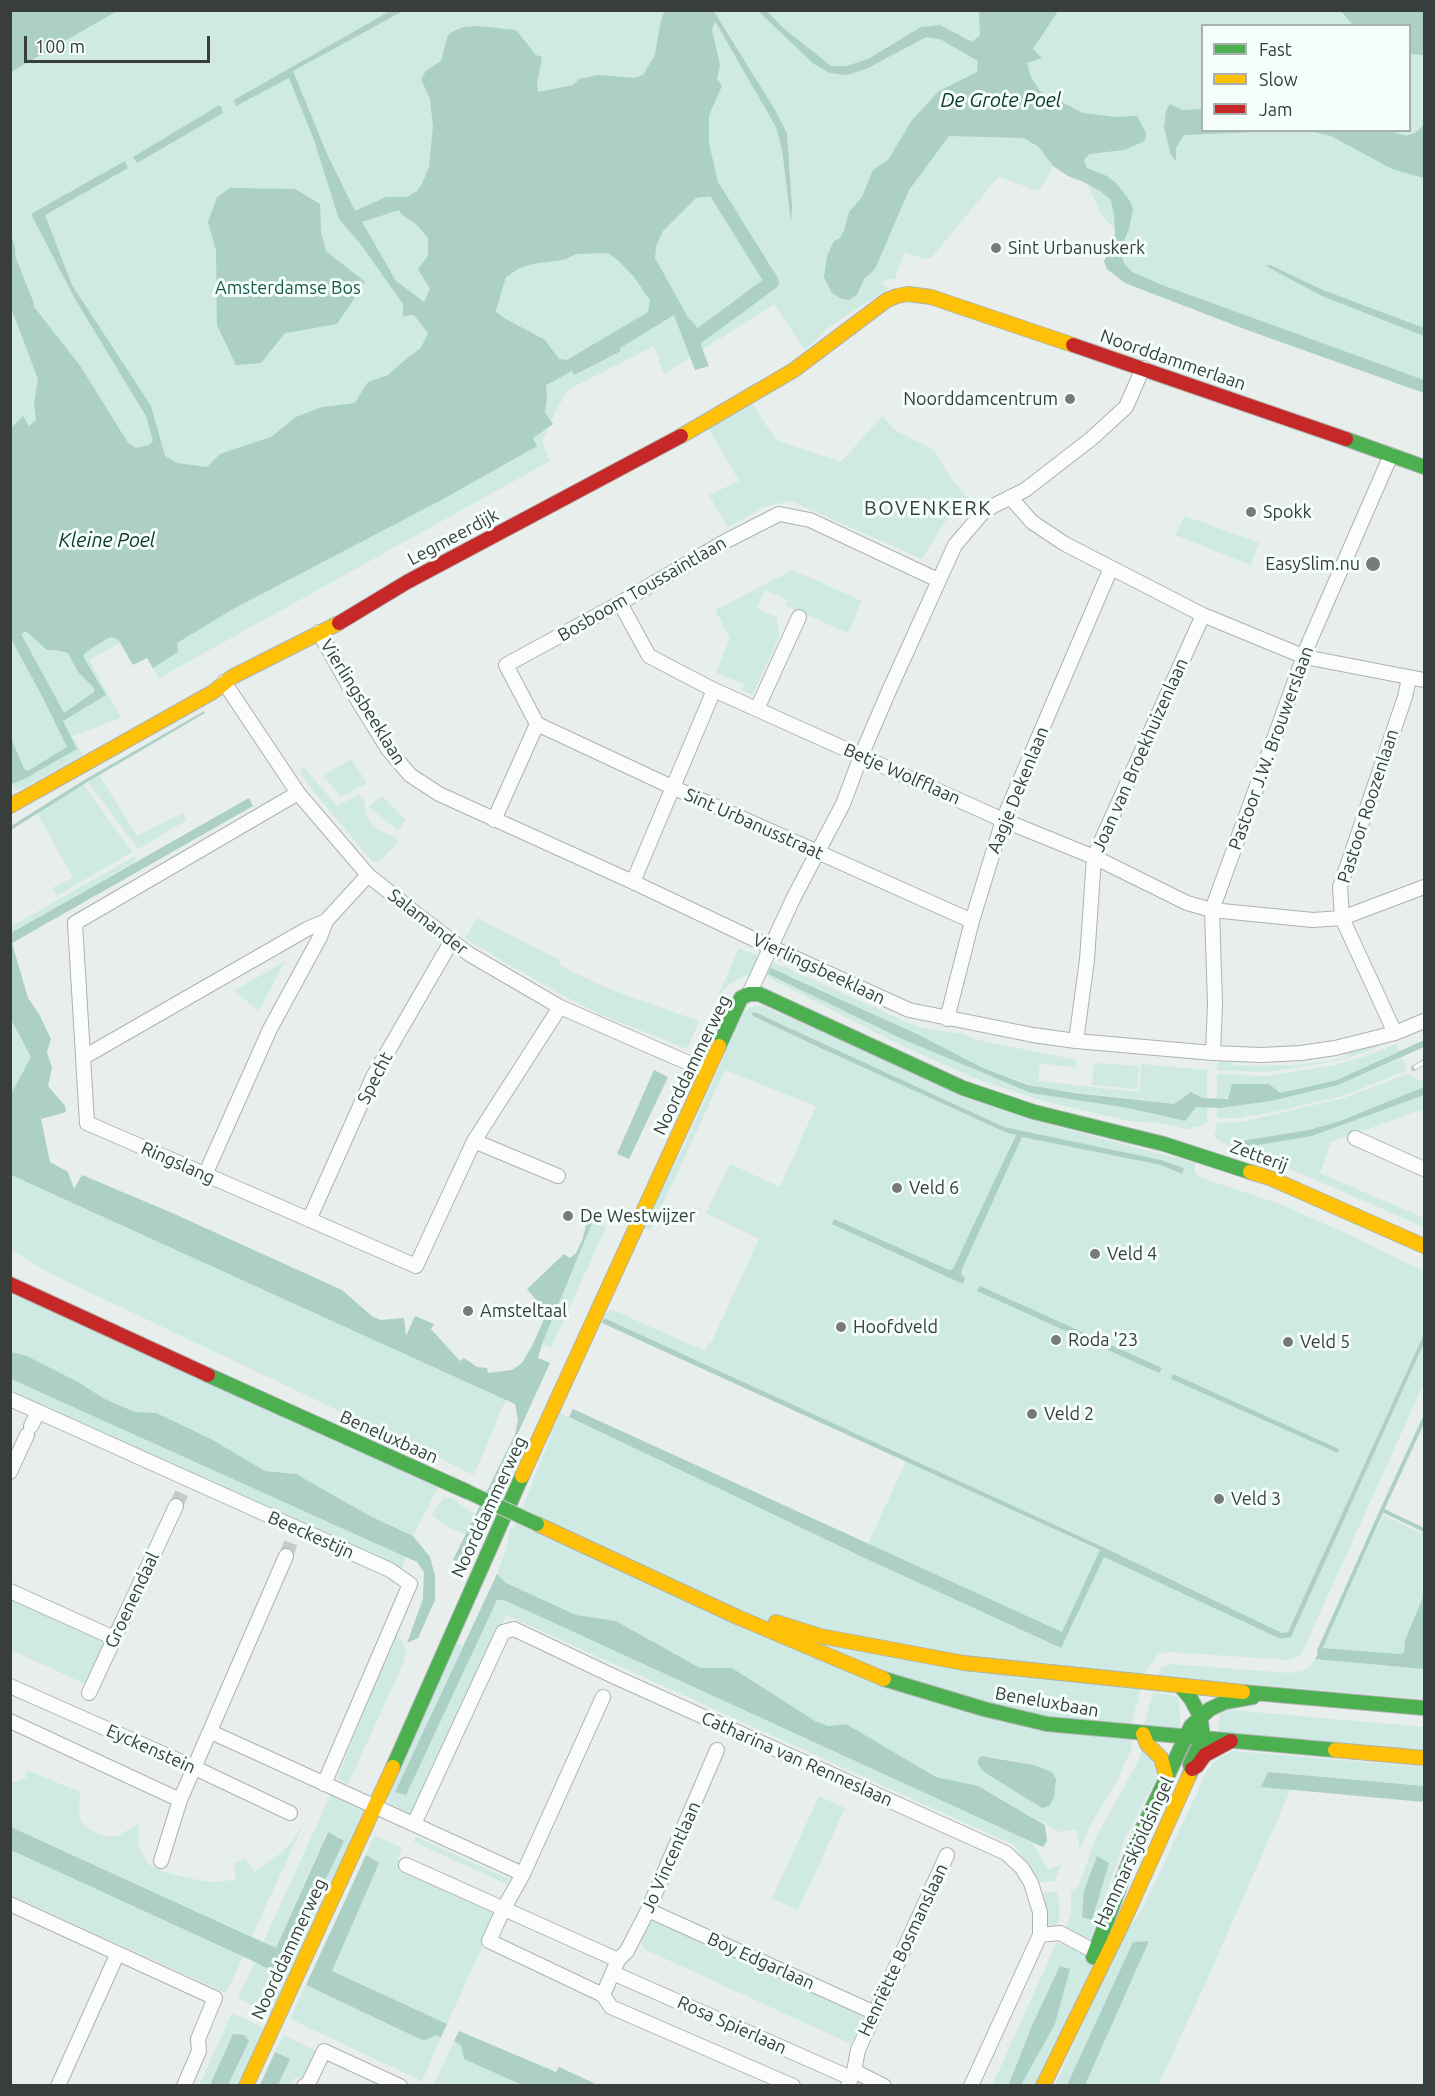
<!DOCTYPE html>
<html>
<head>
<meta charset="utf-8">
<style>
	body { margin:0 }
	#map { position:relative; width:1435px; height:2096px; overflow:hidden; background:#e8eeec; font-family:Ubuntu,sans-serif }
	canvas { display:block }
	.frame { position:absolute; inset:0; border:12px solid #393d3c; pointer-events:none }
	.legend { position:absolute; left:1201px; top:24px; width:210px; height:108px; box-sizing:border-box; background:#f4fefb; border:2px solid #a9b1af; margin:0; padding:8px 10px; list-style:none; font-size:18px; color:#393d3c }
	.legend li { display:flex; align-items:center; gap:12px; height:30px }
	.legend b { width:30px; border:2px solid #a9b1af }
	.scale { position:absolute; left:24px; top:36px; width:186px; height:27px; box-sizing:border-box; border:3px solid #393d3c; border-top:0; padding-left:8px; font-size:18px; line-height:21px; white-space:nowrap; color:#393d3c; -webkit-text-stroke:4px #f4fefb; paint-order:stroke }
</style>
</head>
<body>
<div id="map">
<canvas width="1435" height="2096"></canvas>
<div class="frame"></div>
<ul class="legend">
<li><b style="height:8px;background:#4caf50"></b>Fast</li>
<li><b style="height:8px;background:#ffc107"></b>Slow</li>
<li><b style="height:8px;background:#c62828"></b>Jam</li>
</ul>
<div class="scale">100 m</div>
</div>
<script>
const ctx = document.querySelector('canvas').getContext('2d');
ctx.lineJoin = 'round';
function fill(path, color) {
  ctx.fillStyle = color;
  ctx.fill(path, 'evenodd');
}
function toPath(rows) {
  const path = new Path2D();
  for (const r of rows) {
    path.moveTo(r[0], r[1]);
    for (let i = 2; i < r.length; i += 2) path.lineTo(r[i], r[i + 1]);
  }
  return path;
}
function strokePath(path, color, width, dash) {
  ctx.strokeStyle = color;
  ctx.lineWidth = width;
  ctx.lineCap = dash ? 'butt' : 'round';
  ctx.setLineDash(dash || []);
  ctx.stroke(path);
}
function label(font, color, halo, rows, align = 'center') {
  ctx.font = font + ' Ubuntu,sans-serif';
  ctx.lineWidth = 6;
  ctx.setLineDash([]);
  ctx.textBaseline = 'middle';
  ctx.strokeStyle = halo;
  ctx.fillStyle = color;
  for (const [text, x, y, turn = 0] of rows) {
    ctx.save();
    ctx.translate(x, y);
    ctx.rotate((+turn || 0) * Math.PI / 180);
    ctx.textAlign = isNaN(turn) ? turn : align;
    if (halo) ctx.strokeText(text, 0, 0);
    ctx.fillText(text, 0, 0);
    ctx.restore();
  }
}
const green = toPath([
	[10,11,1424,11,1424,387,1107,265,1122,237,1102,215,1088,186,1051,155,1046,155,1053,166,1039,191,998,177,931,258,924,259,904,252,895,279,886,279,881,284,889,288,829,327,805,350,774,304,664,374,654,346,569,389,556,410,542,442,550,461,159,678,133,635,89,660,121,718,72,736,83,755,21,789,15,790,12,784,15,782,10,775],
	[1202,26,1410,26,1410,130,1202,130],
	[751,402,776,440,841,462,882,416,896,431,934,450,951,479,968,498,943,524,922,559,791,501,764,507,728,527,709,495,739,481,707,426],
	[1185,516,1259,543,1251,565,1175,535],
	[793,570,862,601,848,633,785,605,788,600,764,590,757,608,777,617,779,637,753,694,750,694,741,690,744,684,716,673,730,638,715,610],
	[351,759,367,783,341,797,323,776],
	[304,767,337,806,358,795,365,802,365,812,371,823,379,830,393,836,399,842,381,860,375,862,371,860,310,787,299,770],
	[99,775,137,836,183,813,187,820,138,849,88,782],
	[83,784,132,852,57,896,52,888,73,878,37,813],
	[382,796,406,820,398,831,369,807],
	[135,856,136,861,11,933,11,927,12,926],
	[477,918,560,960,559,965,611,990,699,1021,687,1049,602,1015,560,994,465,939],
	[739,948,758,956,751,973,728,985,717,998],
	[285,961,259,1011,234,991],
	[769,961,792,970,906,1022,923,1028,953,1033,961,1033,973,1039,1077,1060,1076,1068,1040,1063,1038,1081,1139,1092,1141,1064,1207,1070,1207,1099,1191,1093,1174,1104,1042,1088,983,1068,915,1033,791,976,768,974,902,1039,1031,1093,1128,1108,1184,1121,1196,1107,1207,1107,1207,1123,1199,1127,1193,1126,1191,1130,1158,1123,1129,1121,1044,1101,974,1078,894,1042,769,978,765,974],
	[758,1006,764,1007,1038,1122,1196,1163,1194,1169,1197,1176,1279,1204,1341,1231,1424,1271,1424,1334,1288,1632,1282,1633,1105,1548,604,1318,606,1313,613,1310,705,1351,709,1343,711,1343,759,1239,706,1213,730,1164,780,1187,816,1106,725,1070,651,1230,640,1226,685,1145,743,1013,748,1008],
	[756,1012,1004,1127,1161,1160,1184,1168,1182,1174,1161,1165,1024,1137,1021,1138,1001,1182,996,1180,1015,1135,1005,1132,815,1046,753,1016,752,1013],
	[10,1020,31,1057,11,1096,11,1059],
	[1396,1044,1399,1051,1337,1080,1280,1093,1217,1099,1217,1074,1266,1076,1331,1066,1367,1056],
	[1377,1045,1378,1047,1341,1060,1267,1072,1217,1070,1218,1062,1222,1059,1233,1060,1233,1066,1298,1065,1346,1058,1345,1052],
	[1402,1058,1406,1067,1405,1071,1343,1096,1255,1116,1254,1114,1240,1118,1217,1118,1217,1108,1271,1101,1338,1085],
	[1094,1063,1139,1066,1137,1089,1092,1085],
	[1407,1074,1419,1080,1424,1080,1424,1087,1340,1121,1309,1130,1250,1139,1244,1139,1234,1142,1246,1147,1312,1136,1424,1095,1424,1109,1331,1142,1320,1173,1424,1218,1424,1227,1295,1171,1222,1143,1214,1136,1217,1123,1242,1122,1344,1098],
	[10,1175,506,1399,474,1475,47,1272,11,1249],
	[592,1223,606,1227,551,1348,542,1344],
	[11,1291,439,1485,413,1536,370,1516,296,1474,265,1471,211,1439,167,1418,156,1413,135,1412,105,1399,78,1382,27,1356,11,1352],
	[1424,1343,1424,1383,1304,1648,1298,1657,1290,1660,1168,1652,1158,1654,1145,1673,1131,1725,1132,1747,1118,1779,1090,1825,1080,1850,1076,1829,1060,1832,978,1786,936,1777,846,1724,828,1726,815,1721,732,1668,700,1668,616,1621,576,1615,506,1583,497,1574,506,1550,510,1527,514,1529,560,1413,871,1561,1060,1648,1104,1557,1281,1639,1291,1637],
	[989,1756,1034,1765,1052,1772,1056,1779,1042,1808,984,1772],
	[11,1379,406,1556,402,1570,11,1396],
	[906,1461,1100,1551,1062,1632,868,1544],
	[444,1497,453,1499,475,1515,466,1534,449,1528,432,1515],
	[1383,1515,1424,1535,1424,1595,1405,1640,1404,1652,1401,1654,1322,1648],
	[11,1595,106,1640,85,1684,11,1650],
	[497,1600,505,1600,1032,1842,1048,1869,1061,1865,1055,1881,1041,1882,1014,1845,506,1615,413,1817,394,1808,389,1803,386,1791,452,1642,463,1645,395,1792],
	[395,1633,402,1642,406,1652,403,1664,348,1784,337,1779],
	[1315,1659,1424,1669,1424,1699,1157,1676,1162,1667,1170,1664,1290,1673,1302,1671,1309,1667],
	[1153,1693,1173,1695,1179,1699,1180,1728,1143,1728],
	[1220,1709,1424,1727,1424,1751,1218,1733],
	[1142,1749,1150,1754,1157,1777,1125,1838,1092,1936,1087,1942,1064,1932,1071,1915,1071,1890,1076,1889,1080,1882,1096,1837,1138,1762],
	[1233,1751,1424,1767,1424,1786,1268,1772,1262,1787,1291,1789,1206,1982,1158,2085,1085,2085,1149,1941,1133,1942,1067,2085,1055,2086,1119,1944,1144,1906,1208,1769,1219,1758],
	[26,1770,80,1792,79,1812,81,1821,88,1828,98,1834,108,1837,119,1835,139,1824,138,1846,148,1864,162,1871,183,1877,210,1882,236,1880,234,1863,246,1858,254,1872,281,1853,292,1842,305,1821,252,1936,11,1827,10,1783,26,1778],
	[331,1794,365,1810,272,2015,238,1998,255,1962,268,1969,281,1972,343,1841,327,1832,276,1948,263,1943],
	[819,1796,845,1808,798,1910,772,1898],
	[375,1835,402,1848,397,1860,500,1907,447,2024,331,1972,379,1863,366,1855],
	[416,1837,509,1879,507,1884,414,1842],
	[11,1850,243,1957,226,1993,11,1895],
	[1057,1891,1060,1912,1059,1920,1055,1928,1046,1924,1042,1893],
	[651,1918,864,2014,851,2044,644,1949,640,1940],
	[1057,1942,1095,1959,1037,2085,1021,2085,1055,2024,1069,1970,1060,1966,1033,2023,1009,2084,1012,2085,992,2086],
	[306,1985,424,2041,436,2035,441,2037,422,2081,290,2019],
	[232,2013,266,2029,239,2085,228,2085,249,2041,233,2034,210,2085,199,2086],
	[283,2035,317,2051,305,2077,293,2079,290,2086,278,2085,290,2059,275,2052],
	[454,2041,462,2045,464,2059,522,2085,433,2086]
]);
const water = toPath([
	[11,10,117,10,117,11,11,72],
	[390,11,403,11,293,71,327,154,355,211,386,197,407,197,417,191,422,184,429,167,433,127,430,99,421,79,426,71,441,61,448,35,452,32,463,27,477,26,516,30,536,55,542,57,537,84,538,92,573,85,579,79,598,75,633,78,643,75,655,55,661,20,665,11,713,10,775,110,787,133,792,207,791,222,782,149,776,127,715,21,712,30,720,65,717,79,722,86,709,115,709,143,725,213,713,196,696,198,663,231,656,246,655,258,695,330,709,366,695,370,674,315,620,348,621,351,574,375,572,371,546,385,547,398,545,413,553,424,533,438,537,446,445,498,233,609,177,643,178,652,153,668,147,658,133,665,118,639,110,637,95,646,84,654,84,658,106,695,63,721,77,749,26,778,12,784,10,779,11,738,24,769,28,771,67,747,41,694,11,639,11,428,23,416,29,426,36,420,34,403,38,379,12,310,10,297,11,234,15,247,17,285,81,367,128,443,136,448,149,445,153,441,146,416,75,299,31,214,125,161,128,168,45,215,72,285,151,406,165,456,177,463,207,467,220,454,271,437,296,417,322,407,355,403,368,382,388,375,406,359,421,348,428,333,414,315,403,316,403,304,359,242,339,219,314,140,289,78,236,106,234,100],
	[399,210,401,214,417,225,428,238,428,256,418,269,430,289,424,302,396,281,362,222],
	[608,253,618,260,634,277,647,296,650,300,648,312,567,360,559,359,545,340,504,318,495,311,490,302,489,293,492,287,518,269,532,264,564,260,576,254],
	[26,631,47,650,56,650,68,653,78,672,94,688,94,692,64,713,21,634],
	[758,11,767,11,782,27,831,66,847,66,868,59,921,27,940,25,972,42,980,35,979,11,1058,11,1033,49,1042,58,1027,63,1031,77,1040,91,1083,113,1117,117,1137,116,1146,133,1145,141,1124,150,1089,154,1084,160,1087,168,1107,176,1116,183,1130,201,1133,209,1129,229,1122,246,1121,255,1124,263,1132,272,1162,285,1424,380,1424,393,1247,330,1125,283,1107,269,1104,261,1110,251,1115,234,1114,214,1111,200,1100,191,1084,182,1068,176,1053,166,1039,147,1024,138,949,136,909,190,875,269,864,279,857,295,849,300,842,299,832,293,824,277,827,256,834,241,840,238,844,231,849,212,862,197,873,170,888,160,912,120,939,91,977,72,978,61,940,39,926,37,866,69,847,75,830,73,814,64],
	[1341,11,1424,11,1424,55,1410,54,1410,26,1353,25],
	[1170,104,1182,110,1202,109,1202,130,1388,130,1406,136,1415,133,1424,125,1424,118,1424,178,1392,169,1331,136,1310,131,1278,131,1184,135,1176,148,1176,161,1171,155,1164,128,1166,111],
	[218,106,221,106,223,113,137,163,133,157],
	[230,188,295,189,320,204,321,232,326,251,365,282,337,324,285,333,261,363,236,365,217,325,216,250,208,222,217,197],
	[1270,265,1323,290,1424,328,1424,336,1322,296,1266,266],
	[204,711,205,713,89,781,11,830,11,826,81,782],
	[249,798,253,806,12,943,28,998,39,1014,51,1039,47,1052,52,1068,48,1086,65,1106,66,1112,41,1119,50,1162,68,1172,74,1189,82,1175,170,1212,342,1290,373,1317,381,1320,404,1318,406,1336,415,1316,434,1324,431,1329,460,1361,464,1358,477,1367,487,1368,488,1373,512,1370,522,1363,533,1344,549,1308,542,1307,527,1289,564,1254,570,1258,576,1253,582,1241,587,1222,592,1223,542,1344,538,1358,550,1363,459,1562,453,1560,515,1434,518,1420,515,1404,11,1175,10,1096,31,1057,11,1020,11,933],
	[771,968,915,1033,983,1068,1028,1085,1075,1093,1174,1104,1191,1092,1203,1098,1228,1099,1232,1084,1269,1084,1280,1093,1337,1080,1424,1040,1424,1047,1338,1085,1271,1101,1220,1108,1196,1107,1185,1121,1128,1108,1031,1093,902,1039,768,974],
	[755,1012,1004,1127,1161,1160,1184,1168,1182,1174,1161,1165,1022,1137,962,1269,961,1274,965,1278,963,1284,832,1224,834,1219,949,1270,953,1269,1016,1135,1005,1132,816,1046,753,1016,752,1013],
	[654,1070,668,1077,629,1159,617,1154],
	[1424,1087,1424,1095,1312,1136,1246,1147,1233,1142,1309,1130,1340,1121],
	[980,1286,1162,1368,1159,1373,977,1291],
	[604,1318,1105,1548,1282,1633,1288,1632,1424,1334,1424,1343,1291,1637,1281,1639,1104,1557,1061,1648,871,1561,569,1417,573,1409,1062,1632,1100,1550,602,1323],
	[11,1352,27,1356,78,1382,105,1399,135,1412,156,1413,167,1418,211,1439,265,1471,296,1474,370,1516,413,1536,430,1557,435,1576,435,1600,418,1638,407,1643,423,1599,424,1572,417,1562,11,1379],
	[1173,1374,1339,1449,1338,1453,1171,1379],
	[497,1574,506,1583,576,1615,616,1621,700,1668,732,1668,815,1721,828,1726,846,1724,936,1777,978,1786,1045,1825,1047,1841,1043,1847,1032,1842,504,1600,497,1600,406,1795,395,1792],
	[1424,1595,1424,1669,1315,1659,1322,1648,1401,1654,1404,1652,1405,1640],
	[981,1756,1034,1765,1052,1772,1056,1779,1054,1797,1049,1806,1042,1808,984,1772,978,1764,978,1760],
	[1268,1772,1424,1786,1424,1802,1261,1787],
	[11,1827,276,1948,328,1832,344,1841,281,1973,268,1969,255,1962,11,1850],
	[366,1855,379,1863,332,1971,447,2024,441,2037,436,2035,424,2041,306,1985],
	[1097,1856,1109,1863,1092,1920,1082,1917,1084,1891],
	[1149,1941,1085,2085,1067,2085,1133,1942],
	[1060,1966,1070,1969,1055,2024,1021,2085,1009,2084,1033,2023],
	[459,2031,556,2072,559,2067,598,2085,522,2085,464,2059,461,2045,454,2041],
	[233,2034,244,2035,249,2041,228,2085,210,2085],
	[275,2052,290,2059,278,2085,260,2085]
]);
const stream = toPath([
	[1424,1419,1382,1510,1424,1530],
	[1320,1655,1319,1651,1382,1510]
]);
const canal = toPath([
	[10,262,27,305],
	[486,319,502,266],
	[687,326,696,338,772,282,711,184]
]);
const streetTunnel = toPath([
	[176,1506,183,1490],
	[286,1556,291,1542]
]);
const street = toPath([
	[1010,497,1032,522,1065,544,1203,615,1305,657,1424,680],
	[620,603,649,656,714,690,1003,820,1094,857,1187,903,1212,910,1313,920,1342,918,1424,887],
	[319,632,349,686,388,749,410,775,439,794,633,882,764,944,909,1010,1033,1035,1076,1041,1213,1053,1261,1055,1301,1053,1335,1048,1395,1033,1424,1021],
	[224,682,298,793,368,875,414,912,469,954,560,1007,707,1071],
	[757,709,799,617],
	[537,724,672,787,972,921],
	[298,793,75,923,87,1123,416,1266,474,1141,560,1007],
	[494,820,537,724,506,665,620,603,726,541,779,514,810,520,938,580],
	[633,882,714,690],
	[749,994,794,897,843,804,861,756,888,693,955,545,985,510,1025,490,1091,439,1126,407,1143,368],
	[947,1019,972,921,1003,820,1111,568],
	[1395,1033,1342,918,1340,887,1405,697,1409,678],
	[1076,1041,1087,960,1094,857,1203,615],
	[1213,1053,1215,1004,1212,910,1308,645,1391,455],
	[84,1057,307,929,326,921],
	[1355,1138,1424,1169],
	[474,1141,558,1176],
	[205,1175,270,1029,320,937,326,921,368,875],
	[309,1220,373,1077,451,942],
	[10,1399,390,1570,410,1584,324,1784],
	[31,1426,38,1412],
	[10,1472,27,1435],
	[10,1591,114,1638],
	[10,1686,195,1768,290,1813],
	[89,1693,176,1506],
	[603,1697,523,1874,504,1908,489,1941,603,1995,611,2007,793,2086],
	[10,1721,180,1800],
	[211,1732,523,1874],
	[414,1824,503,1632,514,1629,613,1676,1006,1853,1022,1868,1031,1883,1040,1912,1040,1935,971,2086],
	[161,1861,180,1800,286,1556],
	[406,1865,618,1960,603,1995],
	[10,1904,215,1998,198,2039,199,2051,184,2086],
	[648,1910,875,2013],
	[1040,1935,1060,1933,1101,1955],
	[618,1960,627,1951,648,1910,717,1750],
	[613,1973,851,2078],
	[854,2071,884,2086],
	[58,2086,117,1955],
	[304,2086,308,2084,324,2051,400,2086],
	[848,2086,854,2071,858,2050,947,1855]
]);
const fast = toPath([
	[1346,439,1424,467],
	[719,1046,741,998,749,994,759,994,963,1088,1034,1112,1164,1144,1250,1172],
	[208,1375,468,1492],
	[884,1679,984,1709,1047,1724,1335,1750],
	[1181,1687,1191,1699,1200,1716,1202,1729,1202,1739,1190,1765,1192,1769,1189,1776],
	[1243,1692,1424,1708],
	[393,1767,522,1476],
	[1093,1957,1139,1836,1191,1726,1210,1709,1225,1702,1253,1697]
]);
const slow = toPath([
	[681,436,794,370,887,300,897,296,908,294,931,297,1073,345],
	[10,806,213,692,232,677,339,623],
	[1250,1172,1270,1178,1424,1246],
	[522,1476,719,1046],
	[537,1524,735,1616,884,1679],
	[776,1622,820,1636,964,1663,1243,1692],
	[1143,1734,1147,1744,1161,1758,1166,1776],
	[1335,1750,1424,1758],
	[246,2086,393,1767],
	[1043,2086,1125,1918,1189,1776]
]);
const jam = toPath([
	[1073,345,1346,439],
	[339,623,407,582,681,436],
	[10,1284,208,1375],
	[1192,1769,1197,1766,1205,1755,1231,1741]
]);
const rail = toPath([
	[1414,1068,1424,1062]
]);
const fastBridge = toPath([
	[468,1492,537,1524]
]);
const markers = [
	[996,248,6,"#767b7a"],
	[1070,399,6,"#767b7a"],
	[1251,512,6,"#767b7a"],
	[1373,564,8,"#767b7a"],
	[897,1188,6,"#767b7a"],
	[568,1216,6,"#767b7a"],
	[1095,1254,6,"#767b7a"],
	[468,1311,6,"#767b7a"],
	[841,1327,6,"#767b7a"],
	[1056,1340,6,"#767b7a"],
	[1288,1342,6,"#767b7a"],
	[1032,1414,6,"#767b7a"],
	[1219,1499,6,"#767b7a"]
];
const poiNames = [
	["Sint Urbanuskerk",1008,248],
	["Noorddamcentrum",1058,399,"right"],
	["Spokk",1263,512],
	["EasySlim.nu",1360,564,"right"],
	["Veld 6",909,1188],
	["De Westwijzer",580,1216],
	["Veld 4",1107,1254],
	["Amsteltaal",480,1311],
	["Hoofdveld",853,1327],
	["Roda '23",1068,1340],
	["Veld 5",1300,1342],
	["Veld 2",1044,1414],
	["Veld 3",1231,1499]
];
const parkNames = [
	["Amsterdamse Bos",288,288]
];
const streetNames = [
	["Noorddammerlaan",1173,360,19],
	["Legmeerdijk",453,537,-28],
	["Bosboom Toussaintlaan",642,589,-30],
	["Vierlingsbeeklaan",363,702,58],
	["Pastoor J.W. Brouwerslaan",1271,748,-70],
	["Joan van Broekhuizenlaan",1140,755,-66],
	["Betje Wolfflaan",902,774,24],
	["Aagje Dekenlaan",1018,790,-68],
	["Pastoor Roozenlaan",1368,806,-72],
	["Sint Urbanusstraat",754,824,24],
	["Salamander",428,922,38],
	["Vierlingsbeeklaan",819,969,25],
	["Noorddammerweg",692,1065,-64],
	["Specht",375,1078,-63],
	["Zetterij",1259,1156,20],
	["Ringslang",178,1163,24],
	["Beneluxbaan",389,1437,24],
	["Noorddammerweg",489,1507,-65],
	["Beeckestijn",311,1535,24],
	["Groenendaal",132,1600,-65],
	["Beneluxbaan",1047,1702,10],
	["Eyckenstein",151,1749,24],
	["Catharina van Renneslaan",797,1759,24],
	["Hammarskjöldsingel",1134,1852,-65],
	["Jo Vincentlaan",671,1857,-66],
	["Noorddammerweg",289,1949,-65],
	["Henriëtte Bosmanslaan",903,1950,-65],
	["Boy Edgarlaan",761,1961,24],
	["Rosa Spierlaan",732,2025,24]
];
const waterNames = [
	["De Grote Poel",1001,100],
	["Kleine Poel",107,540]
];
const neighbourhoodNames = [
	["BOVENKERK",928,508]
];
fill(green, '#ceeae2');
fill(water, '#accfc6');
strokePath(stream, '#accfc6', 4);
strokePath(canal, '#accfc6', 14);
strokePath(streetTunnel, '#c5cbc9', 14, [14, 7]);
strokePath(street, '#adb2b0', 16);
strokePath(fast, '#adb2b0', 16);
strokePath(slow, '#adb2b0', 16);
strokePath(jam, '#adb2b0', 16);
strokePath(street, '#fcfcfc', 14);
strokePath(fast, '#4caf50', 14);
strokePath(slow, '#ffc107', 14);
strokePath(jam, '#c62828', 14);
strokePath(rail, '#c1c2c2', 6);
strokePath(rail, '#f4fefb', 4, [11]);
strokePath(fastBridge, '#c8cac9', 16, []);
strokePath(fastBridge, '#4caf50', 14);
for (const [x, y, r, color] of markers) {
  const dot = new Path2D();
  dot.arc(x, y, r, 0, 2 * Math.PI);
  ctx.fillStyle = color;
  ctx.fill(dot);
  strokePath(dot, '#f4fefb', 2);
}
label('18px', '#393d3c', '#f4fefb', poiNames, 'left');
label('18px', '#19584b', '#f4fefb', parkNames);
label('18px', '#393d3c', '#f4fefb', streetNames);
label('italic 20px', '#09362d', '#f4fefb', waterNames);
ctx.letterSpacing = '1.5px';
label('20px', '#393d3c', '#f4fefb', neighbourhoodNames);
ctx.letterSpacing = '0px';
</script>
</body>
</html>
